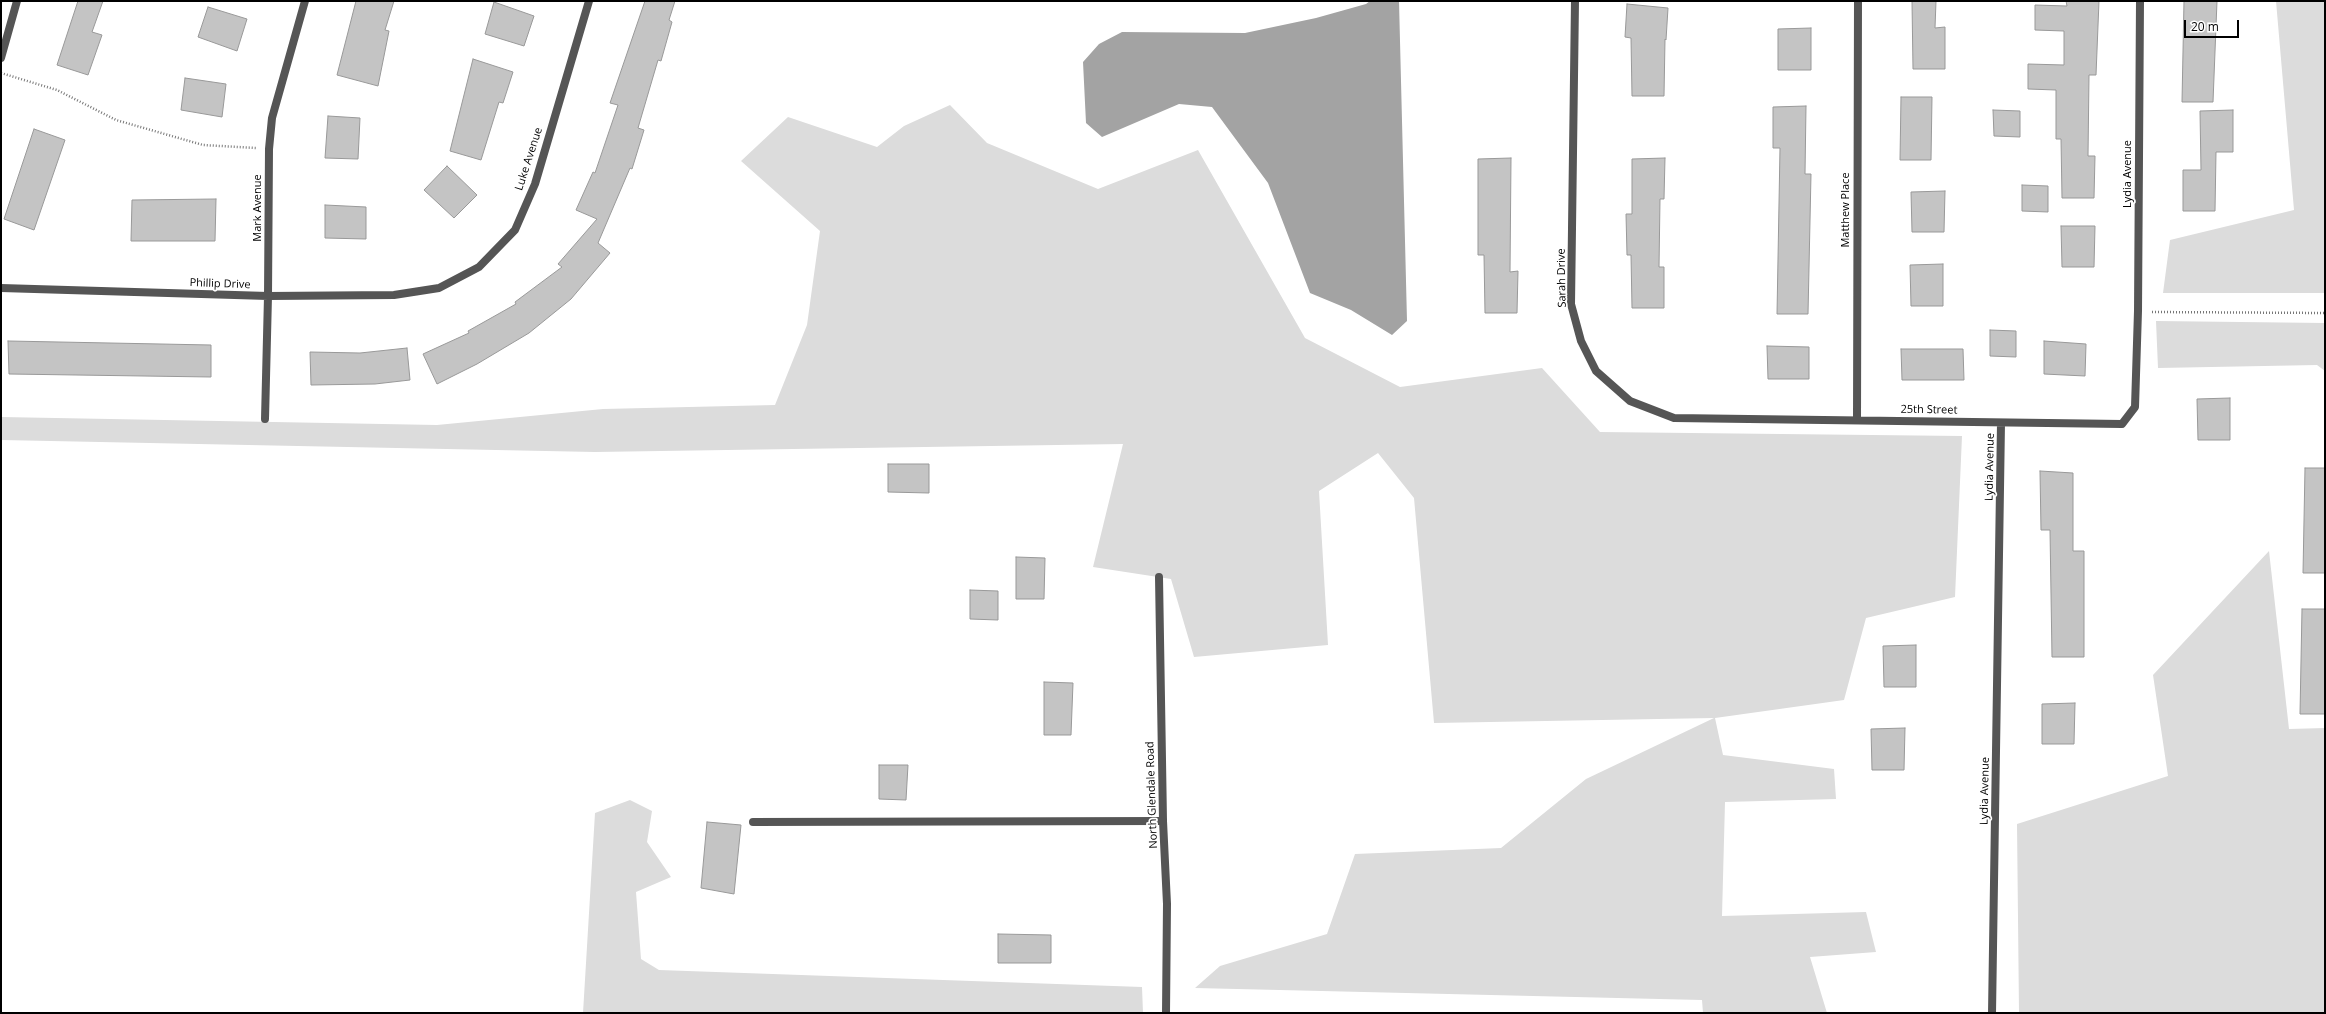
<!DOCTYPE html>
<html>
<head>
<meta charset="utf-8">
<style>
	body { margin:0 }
	#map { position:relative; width:2326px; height:1014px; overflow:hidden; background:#fff; font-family:"Open Sans",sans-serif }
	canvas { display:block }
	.frame { position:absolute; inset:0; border:2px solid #000; pointer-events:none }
	.scale { position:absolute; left:2184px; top:20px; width:55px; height:18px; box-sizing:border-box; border:2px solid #000; border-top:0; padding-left:5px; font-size:12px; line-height:14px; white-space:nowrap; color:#000; -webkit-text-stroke:3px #fff; paint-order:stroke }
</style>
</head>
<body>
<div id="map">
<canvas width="2326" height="1014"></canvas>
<div class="frame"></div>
<div class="scale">20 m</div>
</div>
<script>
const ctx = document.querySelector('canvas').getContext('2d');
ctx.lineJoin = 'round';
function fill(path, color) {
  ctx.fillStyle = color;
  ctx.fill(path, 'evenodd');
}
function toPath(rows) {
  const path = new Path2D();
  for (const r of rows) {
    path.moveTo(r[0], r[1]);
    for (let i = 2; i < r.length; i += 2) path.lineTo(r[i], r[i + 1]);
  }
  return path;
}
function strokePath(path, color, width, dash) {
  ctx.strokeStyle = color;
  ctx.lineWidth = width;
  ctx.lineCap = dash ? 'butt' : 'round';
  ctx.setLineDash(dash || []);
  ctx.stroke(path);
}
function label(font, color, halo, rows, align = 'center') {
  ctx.font = font + ' "Open Sans",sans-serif';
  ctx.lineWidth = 3.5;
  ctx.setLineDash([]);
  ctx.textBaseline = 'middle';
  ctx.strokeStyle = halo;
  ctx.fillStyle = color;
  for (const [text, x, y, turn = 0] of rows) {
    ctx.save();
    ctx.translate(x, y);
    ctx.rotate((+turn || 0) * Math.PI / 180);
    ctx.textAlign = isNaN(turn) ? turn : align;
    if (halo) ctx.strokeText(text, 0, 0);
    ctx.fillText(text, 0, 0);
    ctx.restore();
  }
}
const green = toPath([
	[2276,1,2325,1,2325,293,2163,293,2170,240,2294,210],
	[950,105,987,143,1098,189,1198,150,1305,338,1400,387,1542,368,1600,432,1962,436,1955,597,1866,618,1844,700,1715,718,1723,755,1834,769,1836,799,1725,802,1722,916,1866,912,1876,952,1810,957,1827,1013,1703,1013,1702,1000,1195,988,1220,966,1327,934,1355,854,1501,848,1586,779,1714,718,1434,723,1414,498,1378,453,1319,491,1328,645,1194,657,1171,579,1093,567,1123,444,595,452,1,440,1,417,437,425,603,409,775,405,807,325,820,231,741,161,788,117,877,147,904,126],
	[2156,321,2325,323,2325,371,2317,365,2158,368],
	[2269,551,2289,729,2325,728,2325,1013,2019,1013,2017,824,2168,776,2153,675],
	[630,800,652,811,647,842,671,877,636,892,641,959,659,970,1142,987,1143,1013,583,1013,595,813]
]);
const water = toPath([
	[1370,1,1399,1,1407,321,1392,335,1351,310,1310,293,1268,183,1212,107,1179,104,1102,137,1086,123,1083,62,1099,44,1122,32,1245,33,1316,18,1366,4]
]);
const building = toPath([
	[78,1,103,1,92,32,102,35,88,75,57,65,78,1],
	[356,1,394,1,385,30,389,31,378,86,337,75,356,1],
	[645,1,675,1,669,20,672,22,661,61,658,60,638,128,644,130,632,169,630,168,598,243,610,253,571,299,529,333,477,364,437,384,423,354,469,333,468,331,516,304,515,302,562,267,558,264,597,219,576,210,593,172,595,173,618,105,610,103,645,1],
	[1912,1,1936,1,1935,28,1945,27,1945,69,1913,69,1912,1],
	[2066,1,2099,1,2096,75,2089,75,2088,156,2095,156,2094,198,2062,198,2061,139,2056,139,2056,90,2028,89,2028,64,2064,65,2064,31,2035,30,2035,5,2067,6,2066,1],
	[2184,1,2217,1,2213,102,2182,102,2184,1],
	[494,2,534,16,524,46,485,34,494,2],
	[1627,4,1668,8,1666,40,1665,39,1664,96,1632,96,1631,38,1625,37,1627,4],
	[208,7,247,19,237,51,198,37,208,7],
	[1811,28,1811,70,1778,70,1778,29,1811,28],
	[473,59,513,72,503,103,499,102,481,160,450,151,473,59],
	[185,78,226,84,222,117,181,110,185,78],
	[1901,97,1932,97,1931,160,1900,160,1901,97],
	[1806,106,1805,174,1811,174,1808,314,1777,314,1780,148,1773,148,1773,107,1806,106],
	[1993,110,2020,111,2020,137,1994,136,1993,110],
	[2233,110,2233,152,2216,152,2215,211,2183,211,2183,170,2201,170,2200,111,2233,110],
	[328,116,360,118,358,159,325,158,328,116],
	[34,129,65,140,34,230,4,219,34,129],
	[1511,158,1510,272,1518,271,1517,313,1485,313,1484,255,1478,255,1478,159,1511,158],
	[1665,158,1664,199,1660,199,1659,267,1664,267,1664,308,1632,308,1631,255,1627,255,1626,214,1632,214,1632,159,1665,158],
	[447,166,477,195,454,218,424,190,447,166],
	[2022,185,2048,186,2048,212,2022,211,2022,185],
	[1945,191,1944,232,1912,232,1911,192,1945,191],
	[216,199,215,241,131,241,132,200,216,199],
	[325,205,366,207,366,239,325,238,325,205],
	[2061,226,2095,226,2094,267,2062,267,2061,226],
	[1943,264,1943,306,1911,306,1910,265,1943,264],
	[1990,330,2016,331,2016,357,1990,356,1990,330],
	[8,341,211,345,211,377,9,374,8,341],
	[2044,341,2086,344,2085,376,2044,374,2044,341],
	[1767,346,1809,347,1809,379,1768,379,1767,346],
	[407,348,410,380,375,384,311,385,310,352,360,353,407,348],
	[1901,349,1963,349,1964,380,1902,380,1901,349],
	[2230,398,2230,440,2198,440,2197,399,2230,398],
	[888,464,929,464,929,493,888,492,888,464],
	[2305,468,2325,468,2325,573,2303,573,2305,468],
	[2040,471,2073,473,2073,551,2084,551,2084,657,2052,657,2050,530,2041,530,2040,471],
	[1016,557,1045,558,1044,599,1016,599,1016,557],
	[970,590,998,591,998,620,970,619,970,590],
	[2302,609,2325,609,2325,714,2300,714,2302,609],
	[1916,645,1916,687,1884,687,1883,646,1916,645],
	[1044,682,1073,683,1071,735,1044,735,1044,682],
	[2075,703,2074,744,2042,744,2042,704,2075,703],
	[1905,728,1904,770,1872,770,1871,729,1905,728],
	[879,765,908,765,906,800,879,799,879,765],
	[707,822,741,825,734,894,701,888,707,822],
	[998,934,1051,935,1051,963,998,963,998,934]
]);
const path = toPath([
	[1,73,57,90,116,120,203,145,256,148],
	[2152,312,2325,313]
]);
const lane = toPath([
	[753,822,1163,821]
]);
const street = toPath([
	[1575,1,1571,304,1581,341,1596,371,1630,401,1674,418,2122,424,2135,407,2138,311,2140,1],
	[1,58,17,1],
	[1,288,268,296,394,295,439,288,479,267,515,230,535,184,589,1],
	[265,419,268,296,269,149,272,118,305,1],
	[1857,420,1858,1],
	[1159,577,1163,821,1167,904,1166,1013],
	[1992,1013,2001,423]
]);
const streetNames = [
	["Luke Avenue",529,159,-72],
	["Lydia Avenue",2128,174,-90],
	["Mark Avenue",258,208,-90],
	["Matthew Place",1846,210,-90],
	["Sarah Drive",1562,278,-91],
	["Phillip Drive",220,284,2],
	["25th Street",1929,410,1],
	["Lydia Avenue",1990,467,-89],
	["Lydia Avenue",1985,791,-89],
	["North Glendale Road",1152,795,-92]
];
fill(green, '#dcdcdc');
fill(water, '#a3a3a3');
fill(building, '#c4c4c4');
strokePath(building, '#999', 1);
strokePath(path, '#777', 2.5, [1, 2]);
strokePath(lane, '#555', 8);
strokePath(street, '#555', 8);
label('11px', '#000', '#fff', streetNames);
</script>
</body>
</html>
